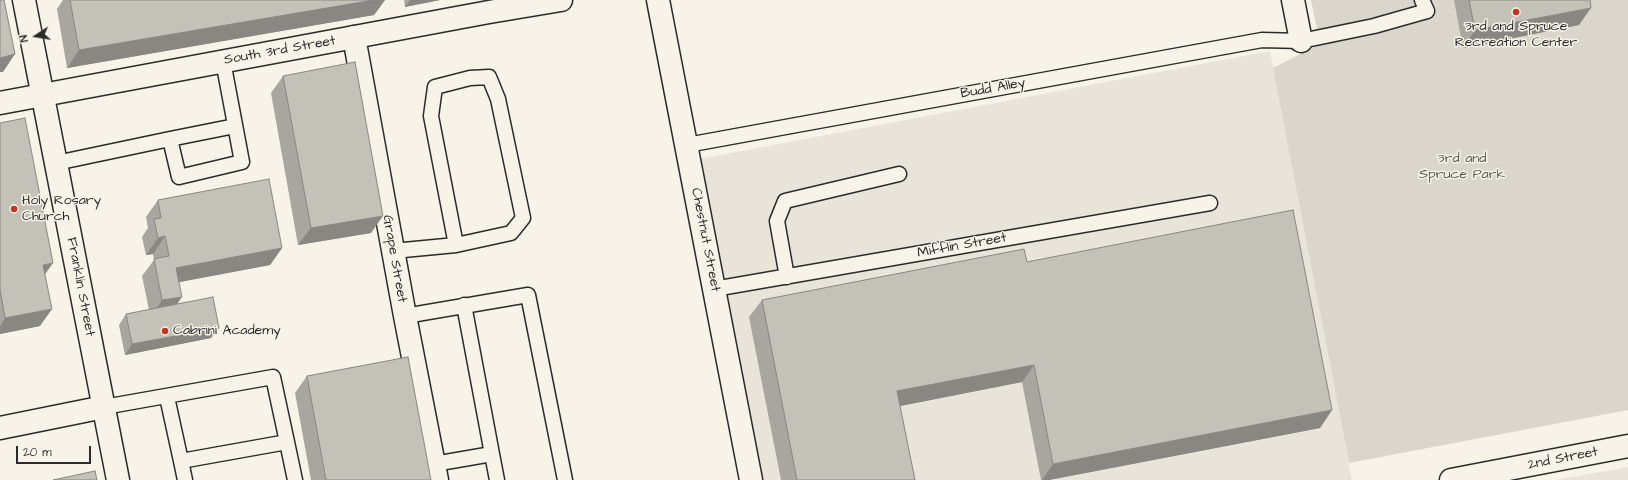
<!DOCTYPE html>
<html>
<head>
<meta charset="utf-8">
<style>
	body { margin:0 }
	#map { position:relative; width:1628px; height:480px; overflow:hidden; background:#f7f3e8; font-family:"Architects Daughter",sans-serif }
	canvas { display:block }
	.north { position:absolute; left:16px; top:16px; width:40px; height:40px; -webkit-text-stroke:3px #f7f3e8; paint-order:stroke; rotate:258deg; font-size:11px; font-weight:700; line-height:16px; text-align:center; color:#2b2b2b }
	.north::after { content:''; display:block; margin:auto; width:14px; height:18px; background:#2b2b2b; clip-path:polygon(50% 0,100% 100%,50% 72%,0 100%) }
	.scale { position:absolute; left:16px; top:446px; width:75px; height:18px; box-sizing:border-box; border:2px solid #2b2b2b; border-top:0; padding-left:5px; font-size:12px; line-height:14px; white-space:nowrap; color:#2b2b2b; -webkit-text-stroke:3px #f7f3e8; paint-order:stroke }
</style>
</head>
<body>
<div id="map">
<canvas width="1628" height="480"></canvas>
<div class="north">N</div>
<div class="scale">20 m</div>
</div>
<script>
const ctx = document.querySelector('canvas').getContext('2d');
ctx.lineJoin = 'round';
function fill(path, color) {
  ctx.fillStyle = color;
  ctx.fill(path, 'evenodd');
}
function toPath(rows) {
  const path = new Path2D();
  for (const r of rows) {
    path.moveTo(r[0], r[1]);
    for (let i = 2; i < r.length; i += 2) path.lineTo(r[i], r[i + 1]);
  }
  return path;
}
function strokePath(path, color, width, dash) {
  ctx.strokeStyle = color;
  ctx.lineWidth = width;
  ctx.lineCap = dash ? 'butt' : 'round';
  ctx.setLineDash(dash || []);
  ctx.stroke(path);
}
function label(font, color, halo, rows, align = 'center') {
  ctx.font = font + ' "Architects Daughter",sans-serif';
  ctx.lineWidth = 3;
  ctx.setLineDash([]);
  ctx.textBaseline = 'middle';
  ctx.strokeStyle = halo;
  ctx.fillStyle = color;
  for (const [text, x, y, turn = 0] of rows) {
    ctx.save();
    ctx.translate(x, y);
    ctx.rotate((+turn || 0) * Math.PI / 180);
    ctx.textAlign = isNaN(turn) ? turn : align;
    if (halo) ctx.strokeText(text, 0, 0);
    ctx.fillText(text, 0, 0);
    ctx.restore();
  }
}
const built = toPath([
	[1270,51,1352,480,751,480,689,161],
	[1628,467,1628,480,1556,480]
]);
const green = toPath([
	[1311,0,1628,0,1628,410,1349,463,1273,68,1320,44]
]);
const lane = toPath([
	[170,139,235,126],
	[687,145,1262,40,1301,41,1374,26,1427,11,1422,0],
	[56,163,170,139,179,177,242,162,223,61],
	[393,251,456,245,511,233,523,218,498,99,489,77,470,78,435,87,431,116,456,245],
	[787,277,777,221,785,201,899,174],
	[714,289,1210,203],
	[464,305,492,454],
	[405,316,528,295,565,480],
	[167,397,181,461,287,442,295,480],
	[104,407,273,377,287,442],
	[181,461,185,480],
	[434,464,492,454,497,480]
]);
const street = toPath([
	[1293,0,1301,41],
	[354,37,405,316,437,480],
	[0,428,104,407]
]);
const secondary = toPath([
	[658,0,751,480],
	[0,103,489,12,561,0],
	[1451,480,1628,446]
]);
const primary = toPath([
	[24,0,118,480]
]);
const wall = toPath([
	[63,0,385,0,374,15,67,68,57,9],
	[404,0,440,0,405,7],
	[1454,0,1590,0,1579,25,1463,48],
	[283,76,371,233,298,245,271,93],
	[0,123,45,274,40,326,0,334],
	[158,200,282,248,270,265,179,282,177,304,211,338,125,355,119,325,126,314,149,310,142,276,154,260,153,254,146,255,142,237,148,228,146,217],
	[762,300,1332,410,1320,428,1049,480,1041,480,1022,382,900,406,915,480,781,480,749,317],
	[307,376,431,480,311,480,295,393]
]);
const shadedWall = toPath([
	[374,0,385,0,374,15,67,68,79,50],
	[410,0,440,0,405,7],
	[1591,8,1579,25,1463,48,1475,30],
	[15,54,3,72,0,72,0,58],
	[383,216,371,233,298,245,311,228],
	[165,236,153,254,146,255,158,238],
	[282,248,270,265,164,285,176,268],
	[53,263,41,280,43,265],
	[182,297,170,314,150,318,162,300],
	[52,309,40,326,0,334,0,326,5,318],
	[219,328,211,338,125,355,132,344],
	[1034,365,1022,382,885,409,897,391],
	[1332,410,1320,428,1049,480,1042,480,1053,464]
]);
const building = toPath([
	[0,0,4,0,15,54,0,58,0,0],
	[70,0,374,0,79,50,70,0],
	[1469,0,1590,0,1591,8,1475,30,1469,0],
	[355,62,383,216,311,228,283,76,355,62],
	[25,118,53,263,43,265,52,309,5,318,0,289,0,123,25,118],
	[269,179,282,248,176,268,182,297,162,300,154,259,169,256,165,236,158,238,154,219,161,218,158,200,269,179],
	[1293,210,1332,410,1053,464,1034,365,897,391,915,480,797,480,762,300,1024,249,1027,262,1293,210],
	[213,297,219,328,132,344,126,314,213,297],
	[408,357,431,480,326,480,307,376,408,357],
	[95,471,97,480,53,480,95,471]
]);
const markers = [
	[1516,12,4,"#c8321e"],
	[14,209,4,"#c8321e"],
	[165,331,4,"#c8321e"]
];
const poiNames = [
	["3rd and Spruce",1516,27,"center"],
	["Recreation Center",1516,43,"center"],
	["Holy Rosary",22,201],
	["Church",22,217],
	["Cabrini Academy",173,331]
];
const streetNames = [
	["South 3rd Street",280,51,-10],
	["Budd Alley",993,89,-10],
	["Chestnut Street",705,240,79],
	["Mifflin Street",962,246,-10],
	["Grape Street",394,259,80],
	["Franklin Street",80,287,79],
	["2nd Street",1563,459,-11]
];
const parkNames = [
	["3rd and",1462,159],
	["Spruce Park",1462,175]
];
fill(built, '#e8e4da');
fill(green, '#dad6cc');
strokePath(lane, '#2b2b2b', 17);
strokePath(street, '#2b2b2b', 25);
strokePath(secondary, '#2b2b2b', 25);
strokePath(primary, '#2b2b2b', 25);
strokePath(lane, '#f7f3e8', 14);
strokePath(street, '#f7f3e8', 22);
strokePath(secondary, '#f7f3e8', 22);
strokePath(primary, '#f7f3e8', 22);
fill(wall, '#a9a69f');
fill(shadedWall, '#898782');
fill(building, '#c4c1b9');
strokePath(building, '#898782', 1);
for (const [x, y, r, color] of markers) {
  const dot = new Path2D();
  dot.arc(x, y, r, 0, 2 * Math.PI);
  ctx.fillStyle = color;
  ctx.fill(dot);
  strokePath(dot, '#f7f3e8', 1.5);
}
label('14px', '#2b2b2b', '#f7f3e8', poiNames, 'left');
label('14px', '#2b2b2b', '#f7f3e8', streetNames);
label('14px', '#575653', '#f7f3e8', parkNames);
</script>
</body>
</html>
